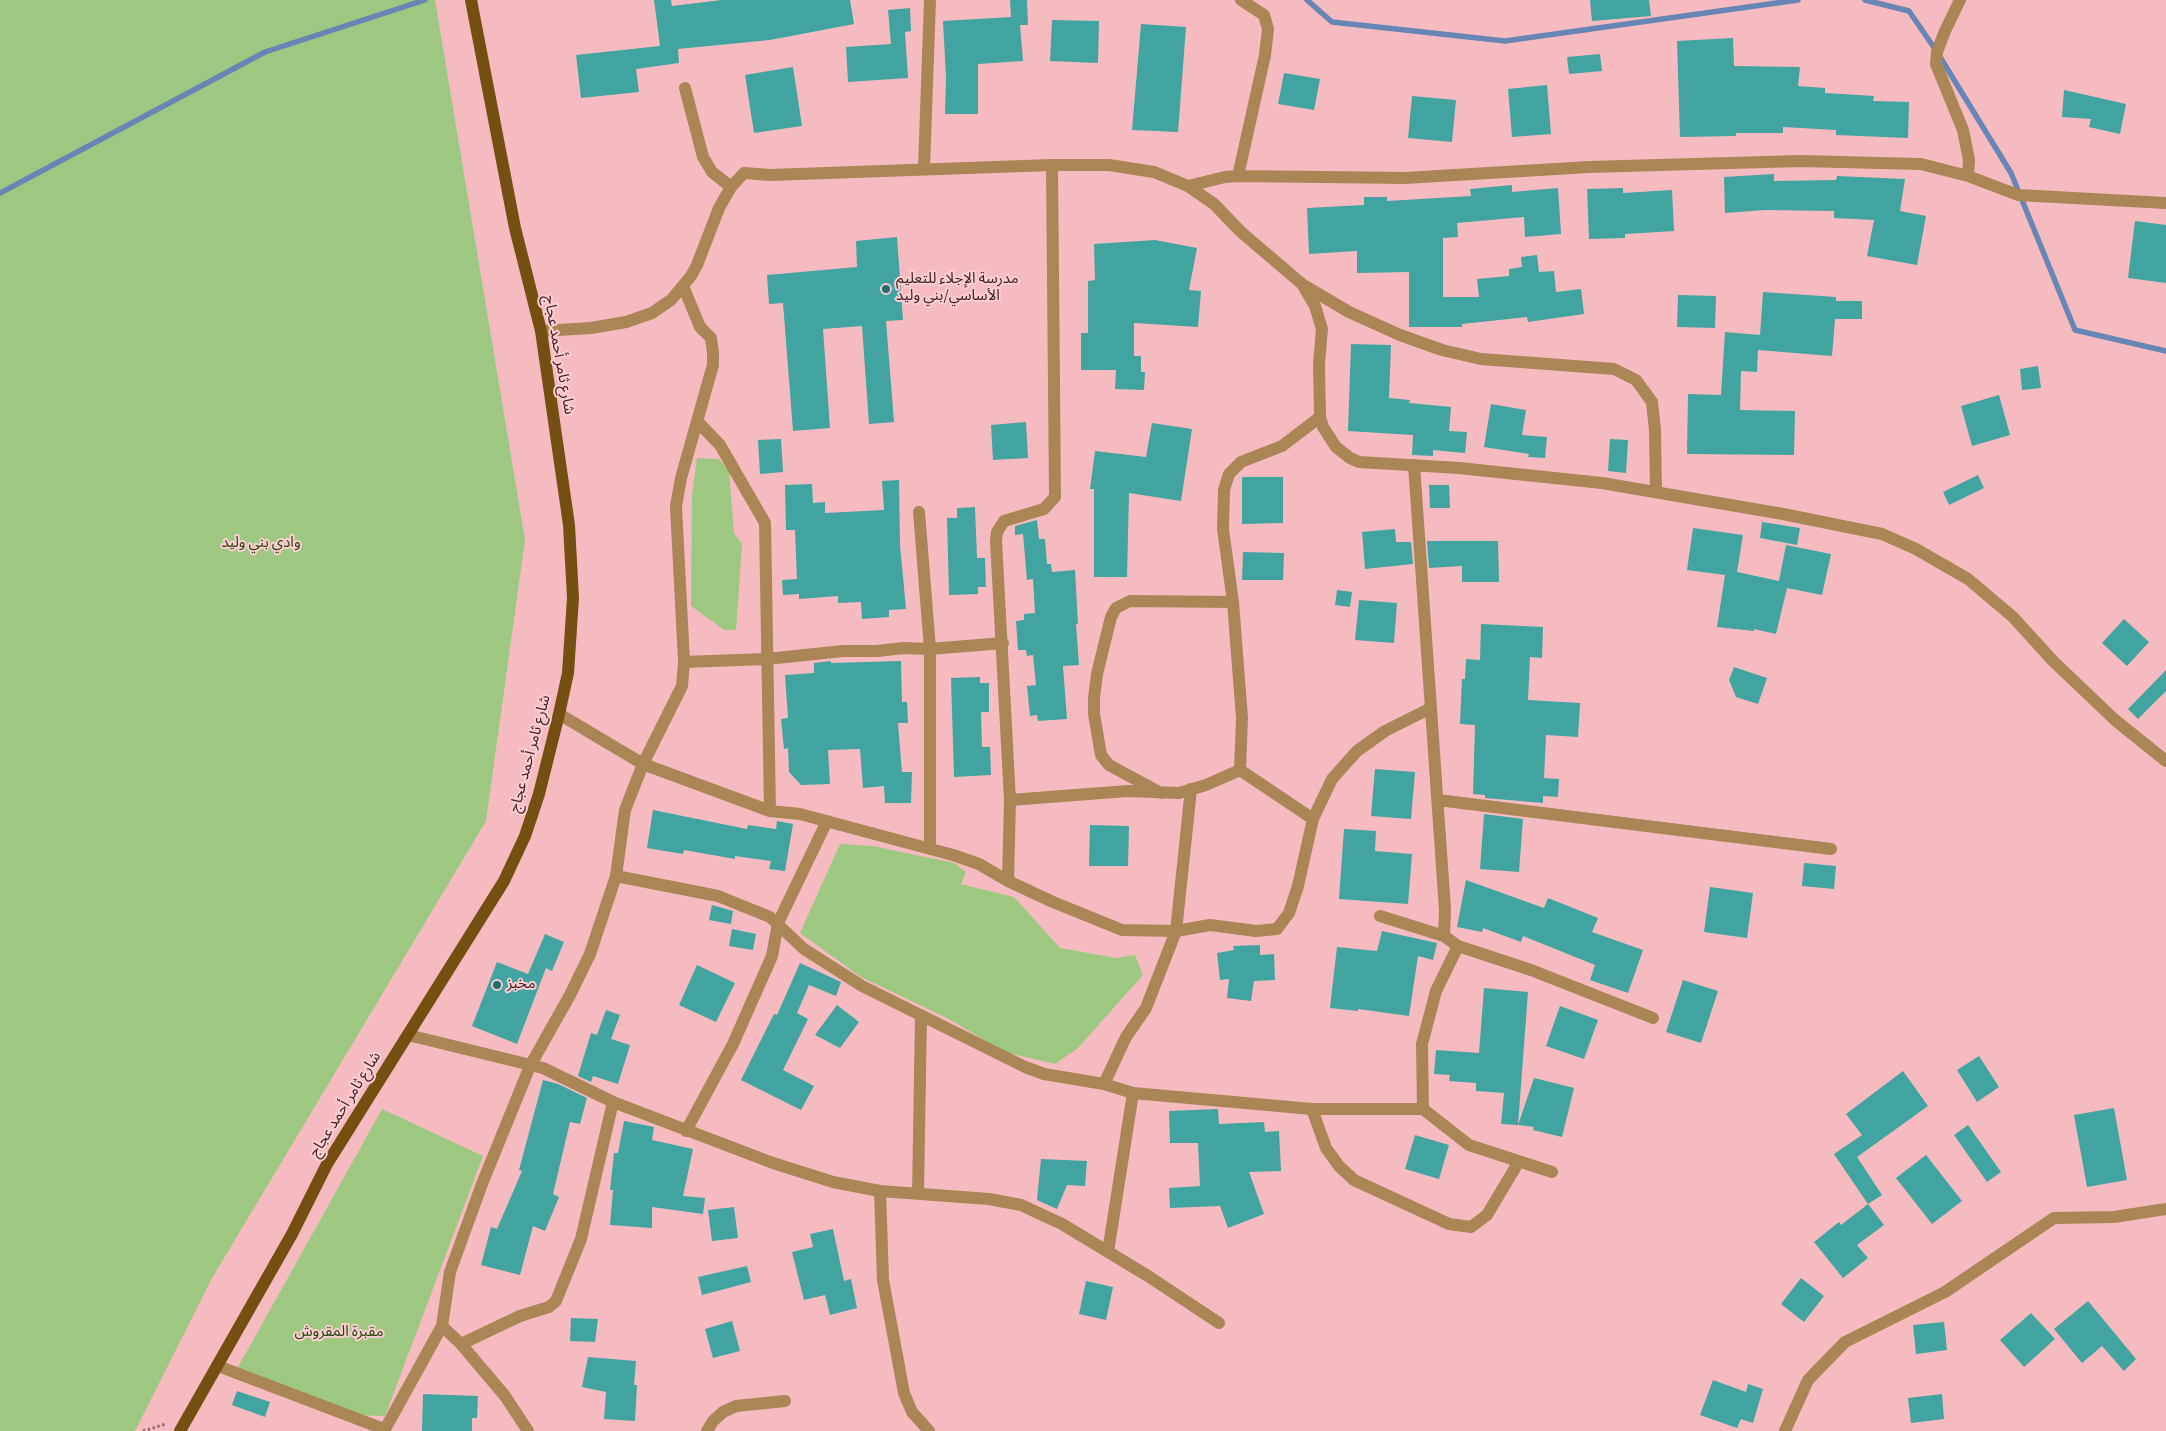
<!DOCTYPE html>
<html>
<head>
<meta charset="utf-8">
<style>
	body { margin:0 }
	canvas { display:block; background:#f6bbc0 }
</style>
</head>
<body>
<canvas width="2166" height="1431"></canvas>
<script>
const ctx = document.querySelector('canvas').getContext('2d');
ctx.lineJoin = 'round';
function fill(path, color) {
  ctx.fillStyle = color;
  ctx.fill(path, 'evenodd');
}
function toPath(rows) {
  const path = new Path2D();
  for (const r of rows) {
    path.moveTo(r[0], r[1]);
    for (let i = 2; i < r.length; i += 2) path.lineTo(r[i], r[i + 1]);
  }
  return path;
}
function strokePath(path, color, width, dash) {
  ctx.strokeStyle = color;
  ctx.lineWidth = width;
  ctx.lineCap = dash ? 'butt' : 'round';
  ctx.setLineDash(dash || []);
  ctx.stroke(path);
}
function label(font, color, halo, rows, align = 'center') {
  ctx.font = font + ' "Source Sans 3","Noto Sans Arabic",sans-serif';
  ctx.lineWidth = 4;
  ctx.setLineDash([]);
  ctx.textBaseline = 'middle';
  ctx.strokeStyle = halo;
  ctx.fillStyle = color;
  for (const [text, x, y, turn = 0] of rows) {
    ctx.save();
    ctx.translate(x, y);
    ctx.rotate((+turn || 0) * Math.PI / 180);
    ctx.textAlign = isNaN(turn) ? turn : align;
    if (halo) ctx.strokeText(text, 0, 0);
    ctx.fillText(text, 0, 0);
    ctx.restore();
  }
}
const green = toPath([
	[0,0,435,0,525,540,486,821,212,1278,135,1431,0,1431],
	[697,458,719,459,729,471,734,533,742,544,736,630,724,630,691,606,692,495],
	[840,844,873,846,954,863,966,872,961,884,1014,897,1060,948,1117,958,1135,955,1143,975,1078,1048,1055,1064,1004,1052,949,1019,861,977,800,933],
	[382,1109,483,1156,385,1416,344,1415,237,1369]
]);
const stream = toPath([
	[1307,0,1332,22,1505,41,1798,0],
	[1865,0,1909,11,1937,52,2011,173,2075,330,2166,351],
	[0,193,265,52,425,0]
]);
const building = toPath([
	[654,0,671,0,672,6,722,0,850,0,854,24,770,40,678,49,679,63,636,69,639,92,581,98,576,55,660,46],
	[1010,0,1027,0,1028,25,1020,25,1023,61,978,64,978,114,945,114,946,78,943,21,1011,17],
	[1590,0,1649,0,1651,16,1592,21],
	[910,8,911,31,905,32,908,78,848,82,846,47,891,44,888,10],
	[1052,20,1099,21,1098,63,1050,61],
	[1141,24,1186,27,1178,132,1132,130],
	[1733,38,1734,66,1800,67,1798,86,1825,88,1825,93,1874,96,1873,101,1909,102,1908,138,1836,135,1836,130,1783,127,1783,133,1736,133,1736,136,1680,137,1677,41],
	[1600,54,1602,71,1569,74,1567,57],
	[793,67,802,126,754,133,745,75],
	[1284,73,1320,79,1314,110,1278,104],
	[1547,85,1551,134,1512,137,1508,89],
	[2064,90,2126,104,2120,134,2089,127,2091,119,2062,117],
	[1412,96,1456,100,1452,142,1408,138],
	[1774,174,1774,181,1836,180,1837,176,1905,179,1900,211,1926,216,1917,265,1867,256,1874,220,1834,218,1834,211,1765,210,1725,213,1724,177],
	[1512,185,1512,192,1558,188,1561,234,1525,237,1524,217,1457,223,1458,237,1443,238,1443,297,1479,297,1477,279,1509,276,1509,269,1522,267,1521,257,1537,255,1539,272,1554,271,1556,292,1581,289,1584,314,1528,322,1527,317,1462,324,1462,327,1409,327,1409,272,1357,273,1357,251,1309,254,1307,208,1364,205,1364,197,1387,197,1387,201,1471,196,1470,189],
	[1623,188,1623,193,1672,190,1674,231,1625,234,1625,238,1589,239,1587,189],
	[2135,221,2166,225,2166,283,2128,278],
	[897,237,903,320,886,321,894,422,869,424,862,326,823,329,830,428,793,431,783,303,769,304,767,275,857,267,856,241],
	[1155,240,1197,248,1189,290,1201,291,1198,327,1134,323,1134,356,1141,356,1141,372,1145,372,1144,390,1115,389,1116,370,1081,370,1081,333,1088,333,1088,281,1095,280,1094,244],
	[1763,292,1836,297,1836,301,1862,301,1862,319,1835,319,1832,356,1758,350,1757,372,1741,371,1740,410,1795,411,1794,455,1687,454,1688,394,1721,395,1725,332,1760,335],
	[1678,295,1716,296,1715,328,1677,327],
	[1351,344,1391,345,1389,398,1410,400,1409,403,1451,407,1449,431,1467,432,1465,453,1433,450,1433,456,1412,455,1413,435,1348,431],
	[2038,366,2041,388,2022,390,2020,369],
	[1999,395,2010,435,1972,446,1961,406],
	[1491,404,1526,410,1522,435,1547,437,1545,458,1528,457,1529,454,1484,447],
	[1026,422,1028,458,993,460,991,425],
	[1152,423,1192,429,1181,501,1129,493,1127,577,1094,577,1094,489,1090,489,1095,451,1146,457],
	[781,439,783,472,760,474,758,440],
	[1610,439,1628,440,1626,473,1608,471],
	[1978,475,1984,488,1949,505,1943,492],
	[1242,477,1283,477,1283,523,1242,524],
	[899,480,900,545,906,609,889,610,889,617,862,619,861,602,838,603,838,596,799,599,799,594,783,595,782,580,797,579,795,530,786,530,785,485,812,484,813,503,825,502,825,513,884,510,882,481],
	[1429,485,1449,485,1450,508,1430,508],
	[975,507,977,558,985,558,986,587,978,587,978,594,949,595,947,518,957,518,957,508],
	[1037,520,1039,539,1045,539,1047,564,1051,564,1052,572,1075,570,1078,624,1076,624,1079,665,1063,666,1067,719,1038,721,1037,715,1030,716,1027,686,1036,685,1033,655,1027,656,1026,650,1018,650,1016,621,1024,620,1024,614,1035,613,1033,579,1027,580,1023,534,1015,535,1015,526],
	[1762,522,1800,528,1797,545,1760,538],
	[1693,528,1743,535,1737,572,1779,581,1786,545,1831,554,1822,595,1787,588,1776,634,1754,629,1754,631,1717,627,1725,575,1687,570],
	[1395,529,1396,542,1411,542,1413,564,1365,569,1362,532],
	[1427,541,1498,541,1499,582,1462,582,1462,566,1429,568],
	[1243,552,1284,553,1283,580,1242,580],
	[1337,590,1352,592,1350,607,1335,605],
	[1359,600,1397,603,1394,643,1355,640],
	[2124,619,2149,642,2127,666,2102,643],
	[1481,624,1543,627,1542,658,1530,657,1528,700,1580,703,1578,737,1546,735,1544,778,1559,779,1558,797,1543,796,1543,803,1485,798,1485,795,1473,794,1475,725,1460,724,1462,679,1465,679,1466,659,1480,660],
	[831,661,831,663,901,661,902,702,907,702,908,723,898,723,902,772,912,772,911,803,885,803,884,786,863,788,860,749,828,750,830,784,801,785,789,772,788,748,784,749,781,719,788,718,785,675,814,673,814,663],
	[1734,667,1767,678,1758,704,1736,697,1729,680],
	[2166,670,2166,691,2138,719,2128,709],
	[980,677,980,683,989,683,989,712,981,712,982,747,990,747,991,775,954,777,951,678],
	[1375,769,1415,772,1411,819,1371,816],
	[653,810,747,829,748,825,776,829,777,821,793,824,785,871,769,869,771,861,735,856,735,859,684,850,683,854,647,848],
	[1484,814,1523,819,1519,872,1480,869],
	[1090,825,1129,826,1128,866,1089,866],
	[1344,829,1376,831,1375,851,1412,854,1408,904,1339,899],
	[1804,863,1836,866,1834,889,1802,886],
	[1466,880,1544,908,1548,898,1598,918,1592,932,1643,950,1628,993,1590,980,1595,965,1523,936,1521,942,1483,928,1482,932,1457,927],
	[1710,887,1753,893,1747,938,1704,932],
	[712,905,733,911,731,924,709,920],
	[732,929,756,934,753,950,729,946],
	[1382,931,1437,943,1433,960,1418,956,1409,1016,1358,1009,1358,1011,1330,1008,1337,947,1377,951],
	[545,934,564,942,552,971,546,968,517,1044,472,1026,497,962,528,974],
	[1260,945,1260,955,1274,954,1275,980,1254,981,1251,1001,1227,998,1229,979,1220,980,1217,953,1234,950,1233,946],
	[800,963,841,982,836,996,809,985,797,1013,808,1019,783,1070,814,1086,801,1110,741,1080,774,1014,777,1015],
	[697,965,735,983,716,1022,679,1005],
	[1683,980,1718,991,1701,1043,1666,1032],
	[1484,988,1528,992,1518,1125,1501,1124,1504,1093,1476,1091,1476,1083,1449,1081,1450,1075,1434,1074,1436,1050,1479,1053],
	[837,1005,859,1022,840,1048,815,1035],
	[1560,1006,1598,1020,1584,1059,1546,1046],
	[606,1010,620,1015,611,1039,630,1045,618,1084,593,1076,591,1082,578,1076,591,1033,597,1035],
	[1979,1056,1999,1087,1977,1102,1957,1070],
	[1903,1071,1928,1106,1857,1157,1882,1195,1868,1204,1834,1154,1862,1135,1846,1114],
	[1534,1078,1574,1088,1562,1137,1533,1130,1534,1127,1518,1125],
	[543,1080,558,1084,587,1098,580,1124,570,1122,553,1194,559,1197,545,1231,533,1226,520,1275,481,1265,491,1227,497,1229,522,1171,519,1170],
	[2114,1108,2127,1180,2087,1187,2074,1115],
	[1218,1109,1219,1124,1264,1122,1265,1132,1279,1131,1281,1171,1249,1172,1264,1214,1228,1228,1220,1206,1170,1208,1169,1188,1200,1186,1198,1143,1170,1143,1169,1111],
	[624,1121,654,1127,652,1140,693,1149,683,1196,705,1198,703,1214,652,1207,652,1228,610,1225,613,1190,610,1190,614,1153,618,1153],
	[1968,1125,2001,1172,1987,1182,1954,1135],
	[1415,1135,1449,1145,1439,1179,1405,1169],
	[1926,1155,1962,1201,1932,1224,1896,1178],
	[1041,1159,1087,1161,1085,1186,1067,1185,1057,1209,1037,1200],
	[1868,1204,1884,1225,1857,1245,1868,1258,1843,1278,1814,1242,1839,1222,1841,1225],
	[734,1207,738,1238,712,1241,708,1210],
	[833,1229,844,1281,851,1279,857,1308,830,1315,825,1295,804,1300,792,1252,813,1247,810,1234],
	[747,1266,751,1282,702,1295,698,1277],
	[1801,1278,1824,1296,1804,1322,1781,1304],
	[1086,1281,1113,1287,1106,1320,1079,1314],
	[2088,1301,2136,1359,2124,1371,2102,1346,2082,1363,2054,1329],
	[2031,1313,2055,1339,2024,1367,2000,1340],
	[571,1318,598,1319,595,1342,570,1341],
	[732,1321,740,1351,713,1358,705,1329],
	[1944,1322,1947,1350,1916,1354,1913,1325],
	[588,1357,636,1361,634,1385,637,1385,635,1421,604,1419,606,1392,582,1387],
	[1713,1380,1746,1392,1748,1384,1763,1389,1753,1423,1741,1419,1737,1428,1700,1415],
	[237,1391,270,1402,265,1417,232,1405],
	[423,1394,478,1396,477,1418,472,1418,472,1431,422,1431],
	[1942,1394,1944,1419,1911,1423,1908,1398]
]);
const path = toPath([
	[143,1431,166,1424]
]);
const street = toPath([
	[1960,0,1945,31,1937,52,1936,64,1963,130,1969,160,1968,176],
	[685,88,703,157,712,172,731,187],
	[924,168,930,0],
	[1238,176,1265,55,1268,29,1264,15,1241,0],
	[1188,186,1225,177,1238,176,1405,178,1589,167,1800,161,1921,164,1968,176,2018,195,2166,203],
	[1305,286,1349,312,1400,335,1442,350,1481,359,1614,369,1636,380,1652,402,1655,430,1656,492],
	[541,331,591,328,626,322,652,313,671,300,691,276,697,265,719,208,731,187,744,173,770,175,1052,165,1109,165,1154,172,1188,186,1214,204,1241,232,1302,284,1315,306,1322,329,1319,364,1320,417,1323,427,1336,447,1350,458,1359,462,1459,468,1602,483,1783,514,1882,534,1916,549,1968,579,2013,617,2053,661,2115,720,2166,761],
	[698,422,720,445,765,523,770,811],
	[1414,465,1445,910,1444,936],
	[919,512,930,649,930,849],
	[684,662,767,659,843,651,877,651,903,648,930,649,1003,643],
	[559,714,643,764,770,811,800,814,953,855,979,864,1008,881,1053,902,1122,930,1176,931,1210,925,1256,931,1277,929,1289,913,1298,886,1313,819,1332,779,1357,751,1385,731,1431,708],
	[1161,793,1109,765,1101,755,1094,714,1094,698,1097,674,1111,617,1116,608,1130,601,1233,602],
	[1010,800,1128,791,1179,793,1206,785,1240,770],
	[1438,800,1831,849],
	[1313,819,1240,770,1242,718,1233,602,1223,529,1224,490,1229,474,1241,462,1282,446,1320,417],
	[616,876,718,896,770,917,804,949,862,986,1025,1067,1044,1074,1104,1084,1133,1093,1312,1109,1423,1109,1422,1044,1436,991,1458,946],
	[1008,881,1010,800,996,541,997,532,1004,521,1044,509,1055,497,1052,165],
	[1380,916,1444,936,1458,946,1531,970,1653,1018],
	[408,1035,543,1068,613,1102,773,1163,833,1182,880,1191,883,1280,904,1393,912,1412,929,1431],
	[1104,1084,1126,1037,1146,1008,1176,931,1191,789],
	[1312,1109,1326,1148,1339,1166,1354,1180,1449,1224,1471,1227,1487,1215,1518,1163],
	[1423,1109,1469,1145,1552,1172],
	[686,1131,733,1044,772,956,778,923,827,821],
	[880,1191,989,1199,1021,1205,1062,1224,1148,1276,1219,1323],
	[918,1194,921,1015],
	[1108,1252,1133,1093],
	[442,1326,461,1344,505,1396,528,1431],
	[461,1344,520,1316,549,1307,556,1301,581,1239,613,1102],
	[218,1366,384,1429],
	[384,1431,442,1326,450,1272,482,1184,530,1066,570,995,590,954,616,876,625,810,643,764,682,686,684,662,676,506,681,478,713,365,713,353,711,338,700,327,683,286],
	[707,1431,713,1421,723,1412,736,1406,785,1401],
	[1785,1431,1808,1380,1845,1342,1945,1292,2054,1218,2114,1217,2166,1209]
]);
const primary = toPath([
	[180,1431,292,1234,327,1164,504,881,525,836,539,794,559,714,568,673,573,598,569,525,541,331,515,228,471,0]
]);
const markers = [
	[886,289,5,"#226d6c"],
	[497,985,5,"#226d6c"]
];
const poiNames = [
	["مدرسة الإجلاء للتعليم",896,280],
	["الأساسي/بني وليد",896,297],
	["مخبز",507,985]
];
const streetNames = [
	["شارع ثامر أحمد عجاج",558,355,80],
	["شارع ثامر أحمد عجاج",531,754,-75],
	["شارع ثامر أحمد عجاج",346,1105,-58]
];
const parkNames = [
	["وادي بني وليد",261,544],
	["مقبرة المقروش",339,1333]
];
fill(green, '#9ec881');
strokePath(stream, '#6786b6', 5.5);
fill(building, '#41a4a1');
strokePath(path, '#94696d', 3, [2.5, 2.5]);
strokePath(street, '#aa8555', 12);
strokePath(primary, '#754e12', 12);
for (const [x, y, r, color] of markers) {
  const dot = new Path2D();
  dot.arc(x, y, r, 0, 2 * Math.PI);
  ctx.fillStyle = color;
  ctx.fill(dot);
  strokePath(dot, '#facdd0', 2);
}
label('15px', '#3e2225', '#facdd0', poiNames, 'left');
label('15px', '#3e2225', '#facdd0', streetNames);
label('15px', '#29450f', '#facdd0', parkNames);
</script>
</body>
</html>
